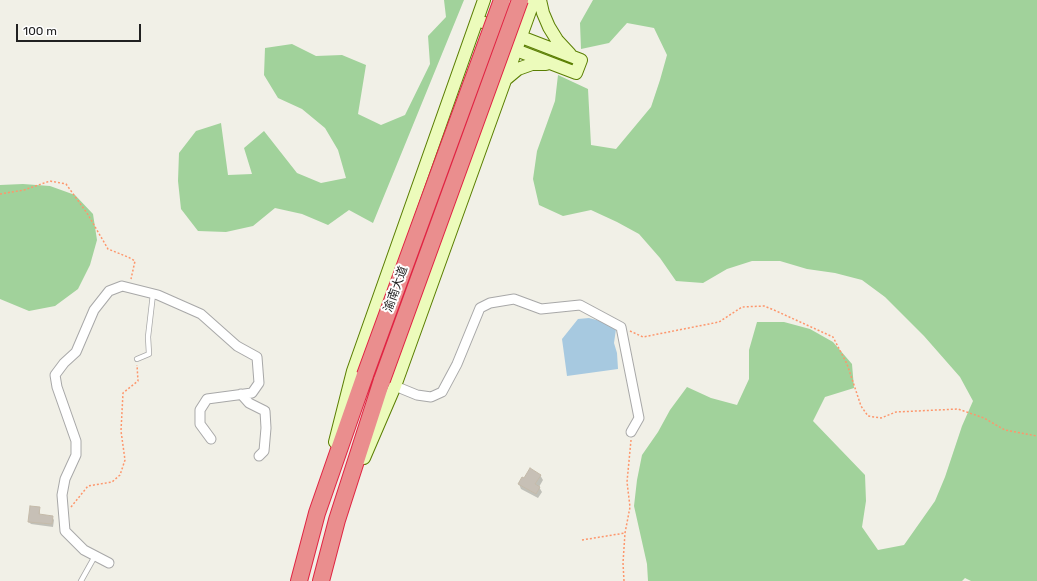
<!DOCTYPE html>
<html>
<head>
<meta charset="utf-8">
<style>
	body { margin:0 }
	#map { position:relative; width:1037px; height:581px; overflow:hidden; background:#f1f0e7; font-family:Rubik,sans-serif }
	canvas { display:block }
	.scale { position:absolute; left:16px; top:24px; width:125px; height:18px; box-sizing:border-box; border:2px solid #212121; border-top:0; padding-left:5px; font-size:12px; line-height:14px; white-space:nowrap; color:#212121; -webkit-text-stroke:3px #fff; paint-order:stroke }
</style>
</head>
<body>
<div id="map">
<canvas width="1037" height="581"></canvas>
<div class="scale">100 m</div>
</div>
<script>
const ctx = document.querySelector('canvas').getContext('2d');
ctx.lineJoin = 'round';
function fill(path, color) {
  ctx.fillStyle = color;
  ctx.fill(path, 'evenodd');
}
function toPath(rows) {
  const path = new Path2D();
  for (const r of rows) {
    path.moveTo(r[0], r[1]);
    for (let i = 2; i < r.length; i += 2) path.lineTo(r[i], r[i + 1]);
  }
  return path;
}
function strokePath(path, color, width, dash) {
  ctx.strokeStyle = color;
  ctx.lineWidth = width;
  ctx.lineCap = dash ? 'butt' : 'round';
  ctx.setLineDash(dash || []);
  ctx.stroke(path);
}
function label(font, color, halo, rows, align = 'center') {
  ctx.font = font + ' Rubik,"Noto Sans SC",sans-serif';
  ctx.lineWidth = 4;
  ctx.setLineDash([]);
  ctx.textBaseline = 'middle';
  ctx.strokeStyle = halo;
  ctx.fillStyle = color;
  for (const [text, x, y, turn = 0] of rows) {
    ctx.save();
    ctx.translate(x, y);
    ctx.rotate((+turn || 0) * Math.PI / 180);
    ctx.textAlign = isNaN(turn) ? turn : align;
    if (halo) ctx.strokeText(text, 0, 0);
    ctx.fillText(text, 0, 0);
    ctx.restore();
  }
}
const forest = toPath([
	[444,0,464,0,373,223,349,210,328,225,302,214,275,208,253,226,226,232,198,231,181,209,178,181,179,153,196,131,221,123,228,175,252,174,244,148,264,131,297,173,321,183,346,178,338,150,325,128,302,109,278,98,264,75,265,48,292,44,316,56,342,55,366,65,358,114,381,125,405,115,430,64,428,36,446,17],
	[593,0,1037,0,1037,581,971,581,965,578,962,581,648,581,647,564,634,506,637,480,642,455,658,432,670,410,687,387,711,398,737,405,749,379,749,350,757,322,784,322,810,329,833,342,852,364,854,388,825,397,813,421,865,475,866,501,862,527,878,550,904,545,935,501,945,477,962,426,973,401,960,377,924,336,885,297,862,280,835,273,807,269,780,261,752,261,727,269,703,283,676,281,660,258,639,234,617,222,591,210,563,216,539,205,533,179,537,151,555,101,558,75,588,89,591,145,616,149,651,107,660,80,667,55,654,28,627,23,609,43,581,49,580,23],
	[23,184,50,186,75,195,93,214,97,240,90,265,78,289,55,306,29,311,0,299,0,185]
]);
const water = toPath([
	[589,318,612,324,616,329,614,343,617,353,618,369,567,376,562,339,578,319]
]);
const shadow = toPath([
	[540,475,543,480,539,487,542,492,538,498,521,489,519,484,525,479],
	[39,508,40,511,40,516,52,517,54,520,53,527,31,524,29,522]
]);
const building = toPath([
	[530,468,541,475,535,484,540,487,536,494,518,484,522,477,524,478,530,468],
	[30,506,40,507,39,514,53,516,52,524,28,522,30,506]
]);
const path = toPath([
	[0,194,24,190,50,181,66,184,87,213,108,249,128,257,135,261,131,279],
	[630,331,643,337,719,322,742,307,764,306,774,310,833,337,847,364,861,406,868,416,881,418,896,412,958,409,984,418,1005,430,1037,436],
	[71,507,88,486,112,482,120,475,125,460,121,431,123,393,138,381,137,365],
	[582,540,625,533],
	[624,581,623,563,625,533,630,507,627,482,631,440]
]);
const lane = toPath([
	[137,359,149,354,148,337,153,294],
	[81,581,95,556]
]);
const street = toPath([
	[395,386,417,395,431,397,442,392,457,364,480,308,490,303,514,299,541,309,580,305,621,327,639,418,631,432],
	[241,394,249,403,265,411,266,428,264,451,259,456],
	[109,563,84,550,65,531,62,495,65,479,76,455,76,441,57,387,55,375,64,363,76,352,94,310,109,291,122,286,158,295,201,314,237,346,257,357,259,383,252,393,207,399,200,410,200,424,211,439]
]);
const secondary = toPath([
	[540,0,543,13,549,27,557,40,570,54],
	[485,23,581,60,576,73,508,47],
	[506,79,518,69,532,64,546,64],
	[335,442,353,371,484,0],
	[364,458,395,386,534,0]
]);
const highway = toPath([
	[299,581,317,513,365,375],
	[321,581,337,520,382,380]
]);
const highwayBridge = toPath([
	[365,375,502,0],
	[382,380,520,0]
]);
const streetNames = [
	["渝南大道",396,289,-70]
];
fill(forest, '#a1d29b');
fill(water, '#a7c9e0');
fill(shadow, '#0003');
fill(building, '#c7c0b6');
strokePath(building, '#c4baa9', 1);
strokePath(lane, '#a8a8a8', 6);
strokePath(street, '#a8a8a8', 11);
strokePath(secondary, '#5a7e02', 14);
strokePath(highway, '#e02442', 18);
strokePath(path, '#fd966c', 1.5, [2, 2]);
strokePath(lane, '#fff', 4.5);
strokePath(street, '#fff', 9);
strokePath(secondary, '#ecfbbb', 12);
strokePath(highway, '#ea8e8e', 16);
strokePath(highwayBridge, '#e02442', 18, []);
strokePath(highwayBridge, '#ea8e8e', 16);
label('12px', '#212121', '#fff', streetNames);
</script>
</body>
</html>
